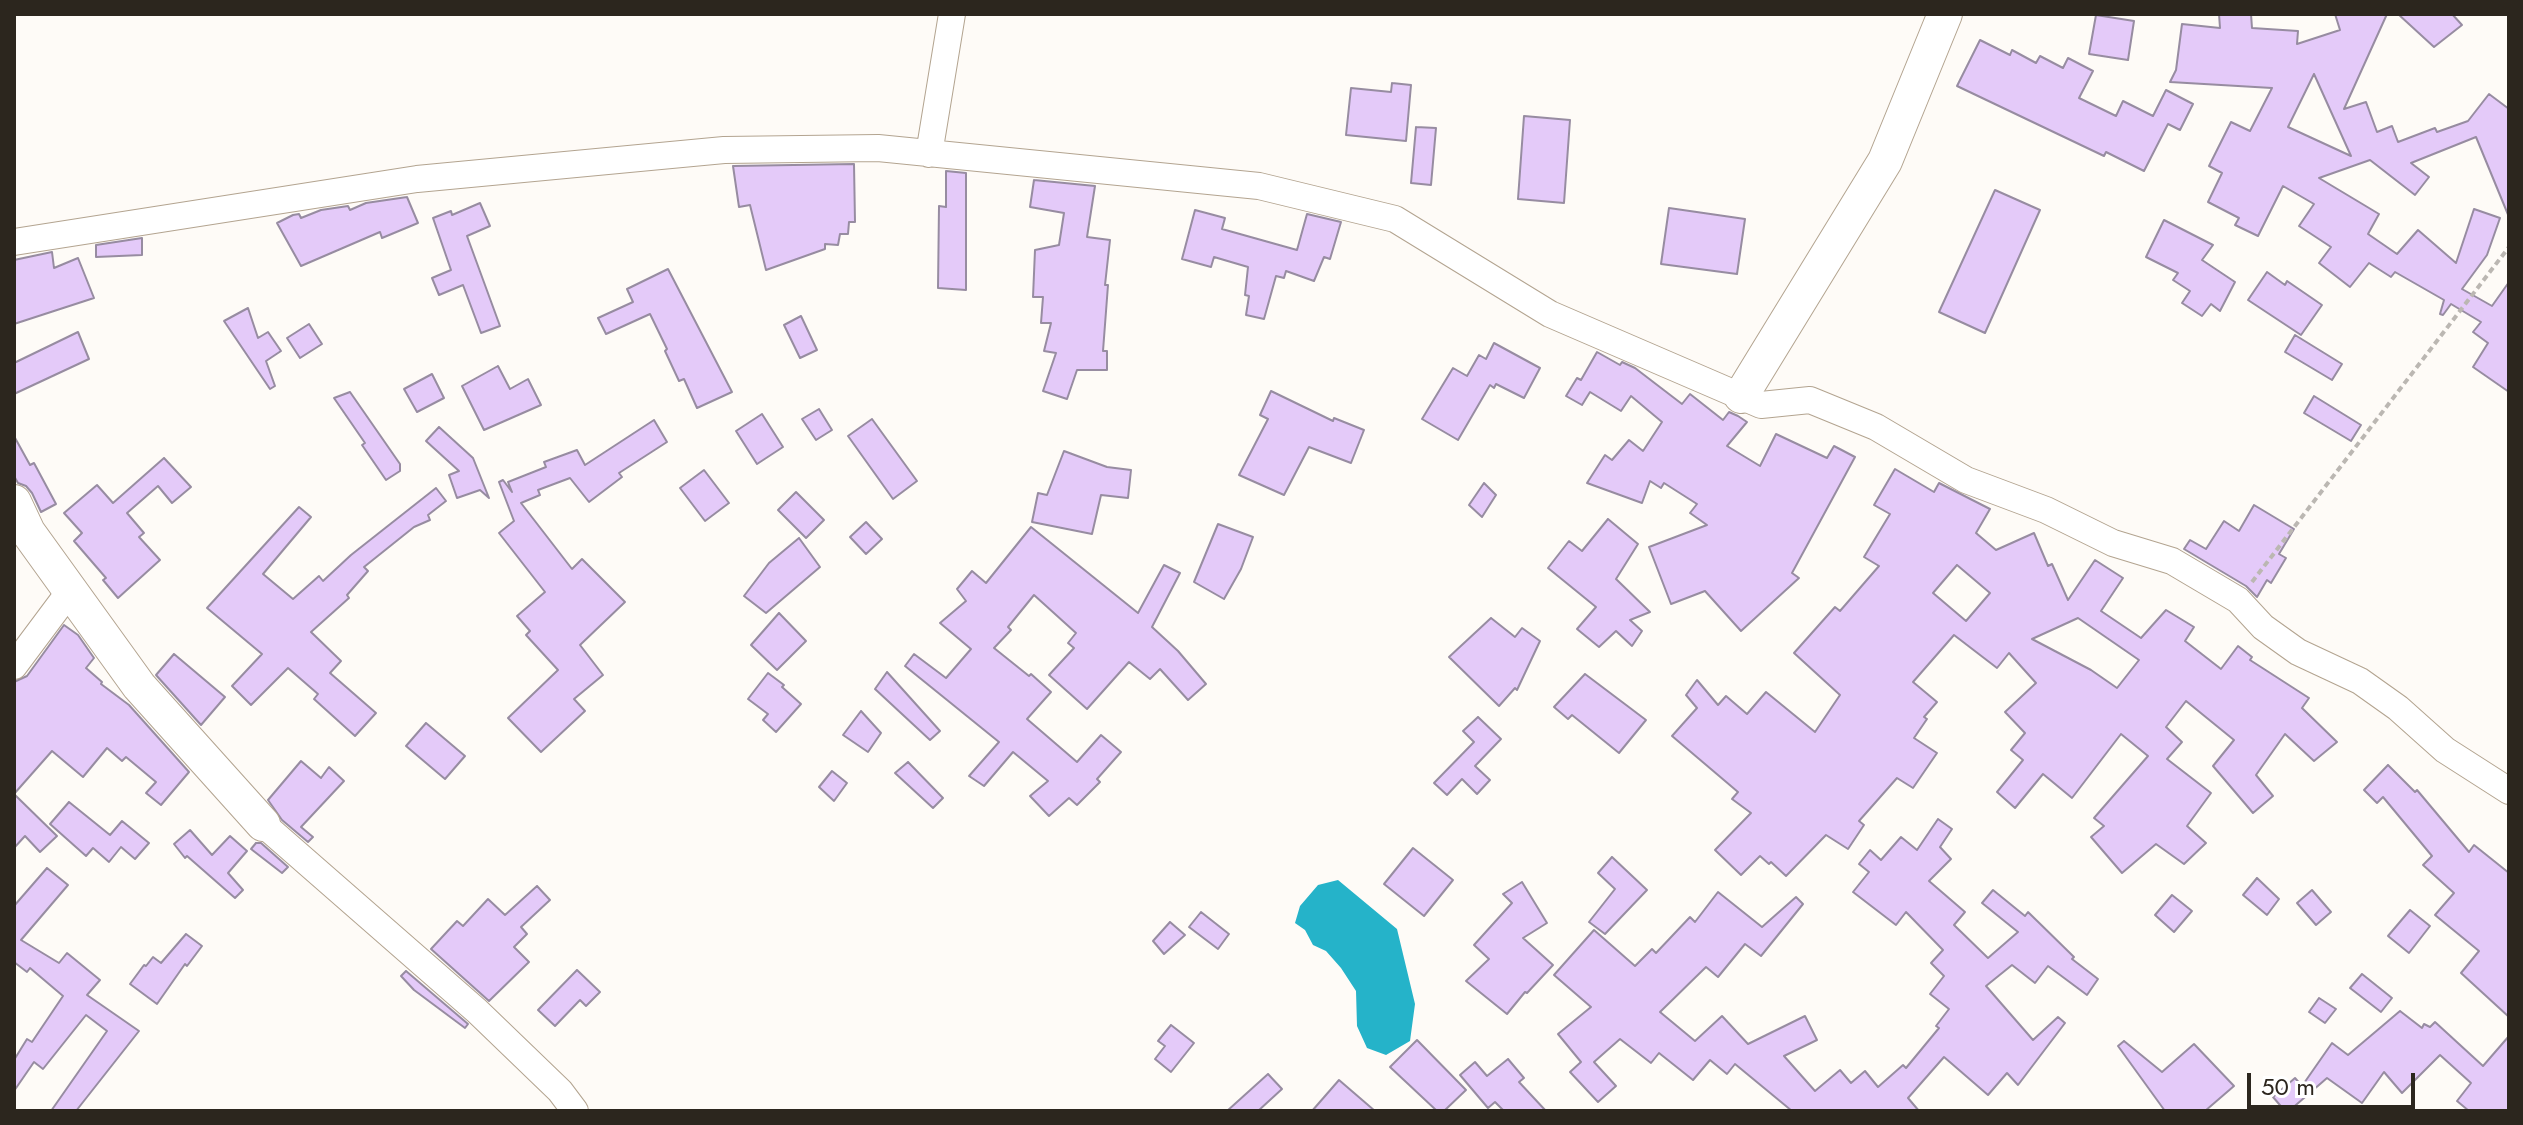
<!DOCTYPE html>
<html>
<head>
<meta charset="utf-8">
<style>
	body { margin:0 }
	#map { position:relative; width:2523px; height:1125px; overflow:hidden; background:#fefbf7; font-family:Jost,sans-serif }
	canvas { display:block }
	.frame { position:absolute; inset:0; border:16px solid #2c261e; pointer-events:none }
	.scale { position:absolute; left:2247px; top:1073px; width:168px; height:36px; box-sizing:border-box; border:4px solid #2c261e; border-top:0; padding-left:10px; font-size:24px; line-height:28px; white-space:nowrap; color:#2c261e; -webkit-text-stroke:6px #fff; paint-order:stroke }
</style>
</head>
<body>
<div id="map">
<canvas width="2523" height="1125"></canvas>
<div class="frame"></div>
<div class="scale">50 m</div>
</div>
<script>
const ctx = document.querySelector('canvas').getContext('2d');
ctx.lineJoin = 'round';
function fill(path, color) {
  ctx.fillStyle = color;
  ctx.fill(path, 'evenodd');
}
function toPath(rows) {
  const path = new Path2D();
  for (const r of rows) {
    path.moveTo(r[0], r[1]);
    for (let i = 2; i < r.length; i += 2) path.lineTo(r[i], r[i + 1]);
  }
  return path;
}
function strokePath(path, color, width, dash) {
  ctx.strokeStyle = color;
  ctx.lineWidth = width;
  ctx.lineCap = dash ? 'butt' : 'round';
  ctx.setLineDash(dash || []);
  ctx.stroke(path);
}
const water = toPath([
	[1338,880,1397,929,1415,1004,1410,1041,1386,1055,1367,1048,1357,1026,1356,991,1341,968,1326,951,1313,945,1305,930,1295,923,1300,906,1318,885]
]);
const building = toPath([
	[2219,14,2251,14,2252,28,2298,31,2297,44,2340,30,2335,14,2387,14,2344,109,2366,102,2377,132,2392,126,2398,142,2435,128,2437,132,2468,121,2489,94,2509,109,2509,217,2476,137,2411,163,2429,177,2415,195,2370,160,2319,178,2379,214,2368,234,2397,254,2418,230,2456,263,2474,209,2500,218,2487,255,2462,289,2492,306,2509,282,2509,392,2473,367,2488,343,2473,332,2481,322,2451,304,2443,315,2440,314,2444,300,2395,272,2391,277,2369,263,2350,287,2319,263,2331,247,2299,226,2314,204,2283,186,2258,236,2235,225,2239,218,2208,202,2222,173,2209,166,2231,122,2250,131,2272,88,2170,82,2176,70,2182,24,2220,28,2219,14],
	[2314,74,2337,125,2351,156,2288,127,2314,74],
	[2398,14,2452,14,2462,25,2434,47,2398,14],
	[2096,15,2134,21,2128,60,2089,54,2096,15],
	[1980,40,2010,55,2012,50,2036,63,2040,56,2063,68,2068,58,2093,71,2079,98,2116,116,2123,101,2153,116,2166,90,2193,104,2180,130,2168,124,2144,171,2106,152,2104,156,1957,86,1980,40],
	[1392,83,1411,85,1406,141,1346,135,1351,88,1391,92,1392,83],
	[1524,116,1570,120,1564,203,1518,199,1524,116],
	[1416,127,1436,128,1431,185,1411,183,1416,127],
	[854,164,855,222,849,222,848,234,840,234,838,245,825,244,825,249,766,270,750,205,739,207,733,166,854,164],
	[946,171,966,173,966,290,938,288,939,206,946,207,946,171],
	[1034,180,1095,186,1087,237,1110,240,1105,285,1108,285,1103,351,1107,351,1107,370,1077,370,1067,399,1043,391,1056,353,1044,351,1051,323,1041,323,1043,297,1033,297,1035,250,1059,245,1064,213,1030,207,1034,180],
	[1995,190,2040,210,1985,333,1939,312,1995,190],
	[407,197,418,223,382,238,380,232,301,266,277,223,293,215,299,214,301,218,321,210,348,206,350,210,366,203,407,197],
	[480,203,490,226,467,236,500,326,481,333,463,285,439,295,432,278,451,270,433,218,451,211,452,215,480,203],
	[1669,208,1745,219,1737,274,1661,264,1669,208],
	[1195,210,1225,218,1222,229,1297,250,1307,214,1341,222,1330,259,1324,257,1314,281,1286,271,1284,278,1276,276,1264,319,1246,315,1249,296,1245,295,1248,267,1214,257,1211,267,1182,259,1195,210],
	[2164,220,2213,245,2202,260,2235,282,2220,311,2211,304,2202,316,2182,303,2190,291,2173,280,2178,273,2146,257,2164,220],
	[142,238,142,255,96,257,96,245,142,238],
	[52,252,54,268,78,258,94,298,14,324,14,260,52,252],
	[668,269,732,392,697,408,684,379,679,381,665,351,667,349,650,314,606,334,598,318,633,302,627,289,668,269],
	[2267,272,2285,285,2287,281,2322,305,2301,335,2248,300,2267,272],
	[248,308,258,338,268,332,281,351,266,361,275,386,270,389,224,321,248,308],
	[801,316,817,350,800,358,784,325,801,316],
	[309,324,322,344,300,358,287,338,309,324],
	[78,332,89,359,14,394,14,363,78,332],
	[2295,335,2342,364,2332,380,2285,352,2295,335],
	[1494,343,1540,368,1524,398,1496,384,1494,388,1490,385,1458,440,1422,419,1453,368,1467,376,1479,355,1486,359,1494,343],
	[1597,352,1620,365,1622,362,1635,368,1682,404,1690,394,1723,420,1729,412,1738,416,1747,422,1727,446,1760,466,1776,434,1827,458,1834,446,1855,457,1792,573,1799,578,1741,631,1705,591,1671,604,1649,547,1707,525,1690,513,1697,504,1664,483,1661,488,1650,481,1642,503,1587,483,1605,455,1612,460,1629,440,1643,451,1662,422,1631,396,1621,411,1590,392,1582,405,1566,396,1577,378,1581,380,1597,352],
	[498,366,510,389,528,379,541,405,484,430,462,386,498,366],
	[432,374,444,398,417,412,404,389,432,374],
	[1271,391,1333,421,1334,418,1364,430,1351,463,1309,447,1284,495,1239,475,1268,419,1260,415,1271,391],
	[350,392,400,464,400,471,386,480,362,445,365,443,334,398,350,392],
	[2314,396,2361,425,2351,441,2304,413,2314,396],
	[819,409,832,430,816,440,802,419,819,409],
	[762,414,783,447,757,464,736,431,762,414],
	[872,419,917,481,893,499,848,436,872,419],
	[654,420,667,442,619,473,622,477,589,502,570,478,538,490,540,495,521,503,572,569,582,559,625,602,580,645,603,675,574,699,585,711,541,752,508,718,558,670,526,635,530,631,517,616,545,592,499,533,514,521,499,482,503,480,512,492,508,482,546,467,544,462,577,450,585,465,654,420],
	[439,427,473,458,489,498,480,490,457,498,449,475,459,471,426,441,439,427],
	[14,436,30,465,34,463,56,504,41,512,32,493,26,486,18,483,14,476,14,436],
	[1064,451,1107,467,1131,470,1128,498,1101,495,1092,534,1032,522,1038,493,1047,495,1064,451],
	[164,458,191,487,172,503,158,486,127,513,144,533,139,537,160,560,118,598,103,580,106,578,74,541,82,533,64,513,97,485,113,503,164,458],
	[1895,469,1934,492,1939,483,1990,509,1976,533,1996,550,2034,533,2048,566,2052,564,2068,600,2095,560,2123,578,2101,611,2141,638,2166,610,2194,627,2185,641,2221,669,2238,646,2252,657,2250,660,2309,698,2302,708,2337,742,2314,761,2285,734,2256,775,2273,796,2253,813,2213,766,2234,740,2186,701,2166,727,2182,742,2167,759,2211,793,2187,826,2206,843,2184,864,2156,844,2122,873,2091,837,2104,826,2094,818,2148,756,2121,734,2072,798,2043,774,2015,808,1997,792,2023,760,2011,750,2025,733,2005,712,2036,683,2009,653,1997,668,1954,635,1913,682,1937,702,1924,717,1927,719,1914,738,1937,753,1913,788,1897,778,1859,821,1864,825,1848,849,1826,835,1786,876,1771,862,1769,864,1760,856,1741,875,1715,850,1751,813,1732,799,1738,792,1672,736,1697,708,1686,695,1697,680,1718,705,1726,696,1747,714,1766,692,1815,732,1840,695,1794,653,1835,607,1840,611,1879,566,1864,557,1890,514,1874,505,1895,469],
	[1957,565,1990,593,1966,621,1933,593,1957,565],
	[2078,618,2139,660,2117,688,2091,670,2032,639,2078,618],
	[704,470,729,503,705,521,680,488,704,470],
	[1484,483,1496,495,1482,517,1469,505,1484,483],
	[436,488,446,501,428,515,430,520,414,527,364,567,368,571,347,595,349,598,311,632,341,661,330,673,376,713,355,736,314,699,318,694,288,668,251,705,232,686,262,654,207,608,299,507,311,517,263,574,293,599,319,576,323,581,351,555,436,488],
	[796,492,824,520,806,538,778,510,796,492],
	[2254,505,2294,529,2279,554,2286,558,2271,583,2267,580,2257,597,2246,586,2184,549,2190,540,2206,549,2224,521,2239,531,2254,505],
	[1608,519,1638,544,1616,579,1650,612,1630,620,1642,631,1632,646,1616,631,1599,647,1577,629,1596,607,1548,568,1569,541,1582,551,1608,519],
	[866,522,882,539,866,554,850,537,866,522],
	[1218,524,1253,537,1241,569,1224,599,1194,582,1218,524],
	[1031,527,1138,613,1164,565,1180,573,1152,627,1178,651,1206,684,1188,700,1160,669,1150,679,1129,662,1087,709,1049,675,1074,648,1068,643,1076,633,1034,595,1008,627,1011,630,994,648,1029,676,1031,674,1051,692,1027,719,1077,762,1101,735,1121,752,1097,779,1100,782,1077,805,1069,798,1049,816,1030,796,1048,781,1013,752,984,786,969,776,999,742,905,666,914,654,946,678,971,649,940,623,966,601,957,589,972,571,986,583,1031,527],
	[799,538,820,567,766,613,744,596,769,563,799,538],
	[779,613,806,641,777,670,751,645,779,613],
	[1491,618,1515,637,1522,628,1540,641,1517,690,1515,688,1499,706,1449,657,1491,618],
	[64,625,78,635,94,658,86,668,102,682,101,684,129,705,189,772,161,805,146,793,156,782,126,757,122,761,107,748,83,777,52,751,14,794,57,836,40,852,25,836,14,848,14,682,27,676,64,625],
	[174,654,225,697,201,725,156,675,174,654],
	[887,672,940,731,930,740,875,689,887,672],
	[768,673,784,685,782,687,801,704,776,732,763,720,768,714,748,699,768,673],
	[1585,674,1646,720,1619,753,1572,715,1568,719,1554,707,1585,674],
	[861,711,881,733,868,752,843,735,861,711],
	[1478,717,1501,739,1475,766,1490,780,1477,794,1462,779,1447,795,1434,783,1474,742,1463,731,1478,717],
	[426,723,465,756,445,779,406,746,426,723],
	[301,761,321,778,329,767,344,781,301,827,313,837,308,842,282,820,268,800,301,761],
	[908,762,943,798,933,808,895,773,908,762],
	[2388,765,2415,792,2417,790,2469,852,2474,845,2509,873,2509,1017,2461,973,2479,951,2435,915,2454,893,2423,865,2432,856,2383,797,2377,803,2364,790,2388,765],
	[832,771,847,783,834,801,819,787,832,771],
	[69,802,110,835,122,821,149,843,135,859,121,847,109,862,93,848,86,856,50,824,69,802],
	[1938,819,1952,829,1940,847,1951,859,1929,881,1965,912,1954,925,1988,958,2018,932,1982,903,1993,890,2025,916,2028,912,2074,957,2072,959,2098,979,2087,995,2048,966,2035,983,2012,965,1986,986,2033,1040,2058,1017,2065,1023,2018,1085,2007,1073,1988,1095,1944,1057,1908,1098,1919,1111,1792,1111,1735,1064,1727,1074,1710,1060,1693,1080,1659,1053,1651,1063,1620,1039,1594,1062,1616,1086,1598,1102,1570,1072,1581,1062,1558,1034,1591,1007,1554,975,1594,930,1635,966,1652,949,1656,953,1690,917,1695,922,1718,892,1762,927,1796,897,1803,904,1761,956,1745,944,1718,977,1706,967,1660,1012,1695,1041,1722,1016,1748,1044,1805,1016,1817,1040,1784,1056,1815,1091,1840,1070,1851,1083,1865,1071,1878,1087,1903,1065,1906,1068,1939,1028,1936,1026,1949,1009,1930,994,1944,976,1931,963,1943,950,1906,912,1896,925,1853,892,1869,872,1859,864,1870,850,1881,860,1901,837,1917,850,1938,819],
	[190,830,212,855,230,836,247,851,228,873,243,890,235,898,187,856,185,858,174,844,190,830],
	[256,843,261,843,288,867,282,873,251,849,256,843],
	[1413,848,1453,880,1424,916,1384,884,1413,848],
	[1612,857,1647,890,1605,934,1589,922,1615,889,1598,873,1612,857],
	[47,868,68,885,21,940,59,963,67,953,100,980,87,995,139,1031,76,1111,51,1111,107,1031,86,1015,43,1069,34,1062,14,1091,14,1060,27,1039,32,1042,63,996,30,968,27,972,14,962,14,906,47,868],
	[2257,878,2279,899,2267,915,2243,895,2257,878],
	[1522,882,1547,923,1523,938,1553,965,1527,993,1525,992,1507,1014,1466,981,1489,959,1474,945,1512,903,1503,894,1522,882],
	[537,886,550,900,521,927,527,934,514,947,529,962,489,1001,431,949,457,921,463,926,488,899,505,915,537,886],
	[2312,890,2331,912,2316,925,2297,903,2312,890],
	[2172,895,2192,911,2174,932,2155,915,2172,895],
	[2410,910,2430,926,2409,953,2388,936,2410,910],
	[1201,912,1229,934,1218,949,1189,927,1201,912],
	[1170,922,1185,935,1164,954,1153,941,1170,922],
	[186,934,202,946,187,966,185,964,157,1004,130,984,144,965,146,966,153,957,161,963,186,934],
	[577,970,600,992,586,1006,580,1000,555,1026,538,1010,577,970],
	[406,971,468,1024,465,1028,414,990,401,976,406,971],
	[2362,974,2392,998,2381,1012,2350,988,2362,974],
	[2319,998,2336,1009,2325,1023,2309,1012,2319,998],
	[2400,1011,2422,1028,2424,1024,2430,1027,2435,1022,2483,1066,2509,1036,2509,1111,2469,1111,2457,1101,2471,1083,2440,1055,2402,1093,2384,1072,2362,1103,2327,1078,2289,1111,2285,1111,2273,1097,2295,1078,2302,1086,2332,1043,2348,1055,2400,1011],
	[1171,1025,1194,1043,1171,1072,1155,1059,1165,1046,1158,1041,1171,1025],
	[1417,1040,1466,1090,1444,1111,1437,1111,1390,1067,1417,1040],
	[2124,1041,2162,1072,2194,1044,2234,1086,2205,1111,2165,1111,2118,1046,2124,1041],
	[1508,1059,1524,1078,1519,1082,1546,1111,1504,1111,1495,1102,1488,1108,1460,1075,1475,1062,1487,1076,1508,1059],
	[1268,1074,1282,1089,1258,1111,1227,1111,1268,1074],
	[1339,1080,1375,1111,1312,1111,1339,1080]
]);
const path = toPath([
	[2252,582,2509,247]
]);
const minor = toPath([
	[929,154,952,14],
	[14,242,417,179,724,150,878,148,1259,186,1395,219,1550,314,1761,405,1810,400,1876,427,1966,480,2046,510,2113,543,2172,561,2238,600,2263,627,2298,652,2360,681,2398,708,2445,750,2509,791],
	[14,666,70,591],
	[263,824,477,1011,560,1091,575,1111]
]);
const tertiary = toPath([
	[1741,396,1885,161,1945,14],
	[14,502,28,532,139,686,263,824]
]);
fill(water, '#25b3c9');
fill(building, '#e4caf9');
strokePath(building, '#978ca1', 2);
strokePath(minor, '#b3a490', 28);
strokePath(tertiary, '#b3a490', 36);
strokePath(path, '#bbb7b2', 4, [6, 4]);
strokePath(minor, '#fff', 26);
strokePath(tertiary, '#fff', 34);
</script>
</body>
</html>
